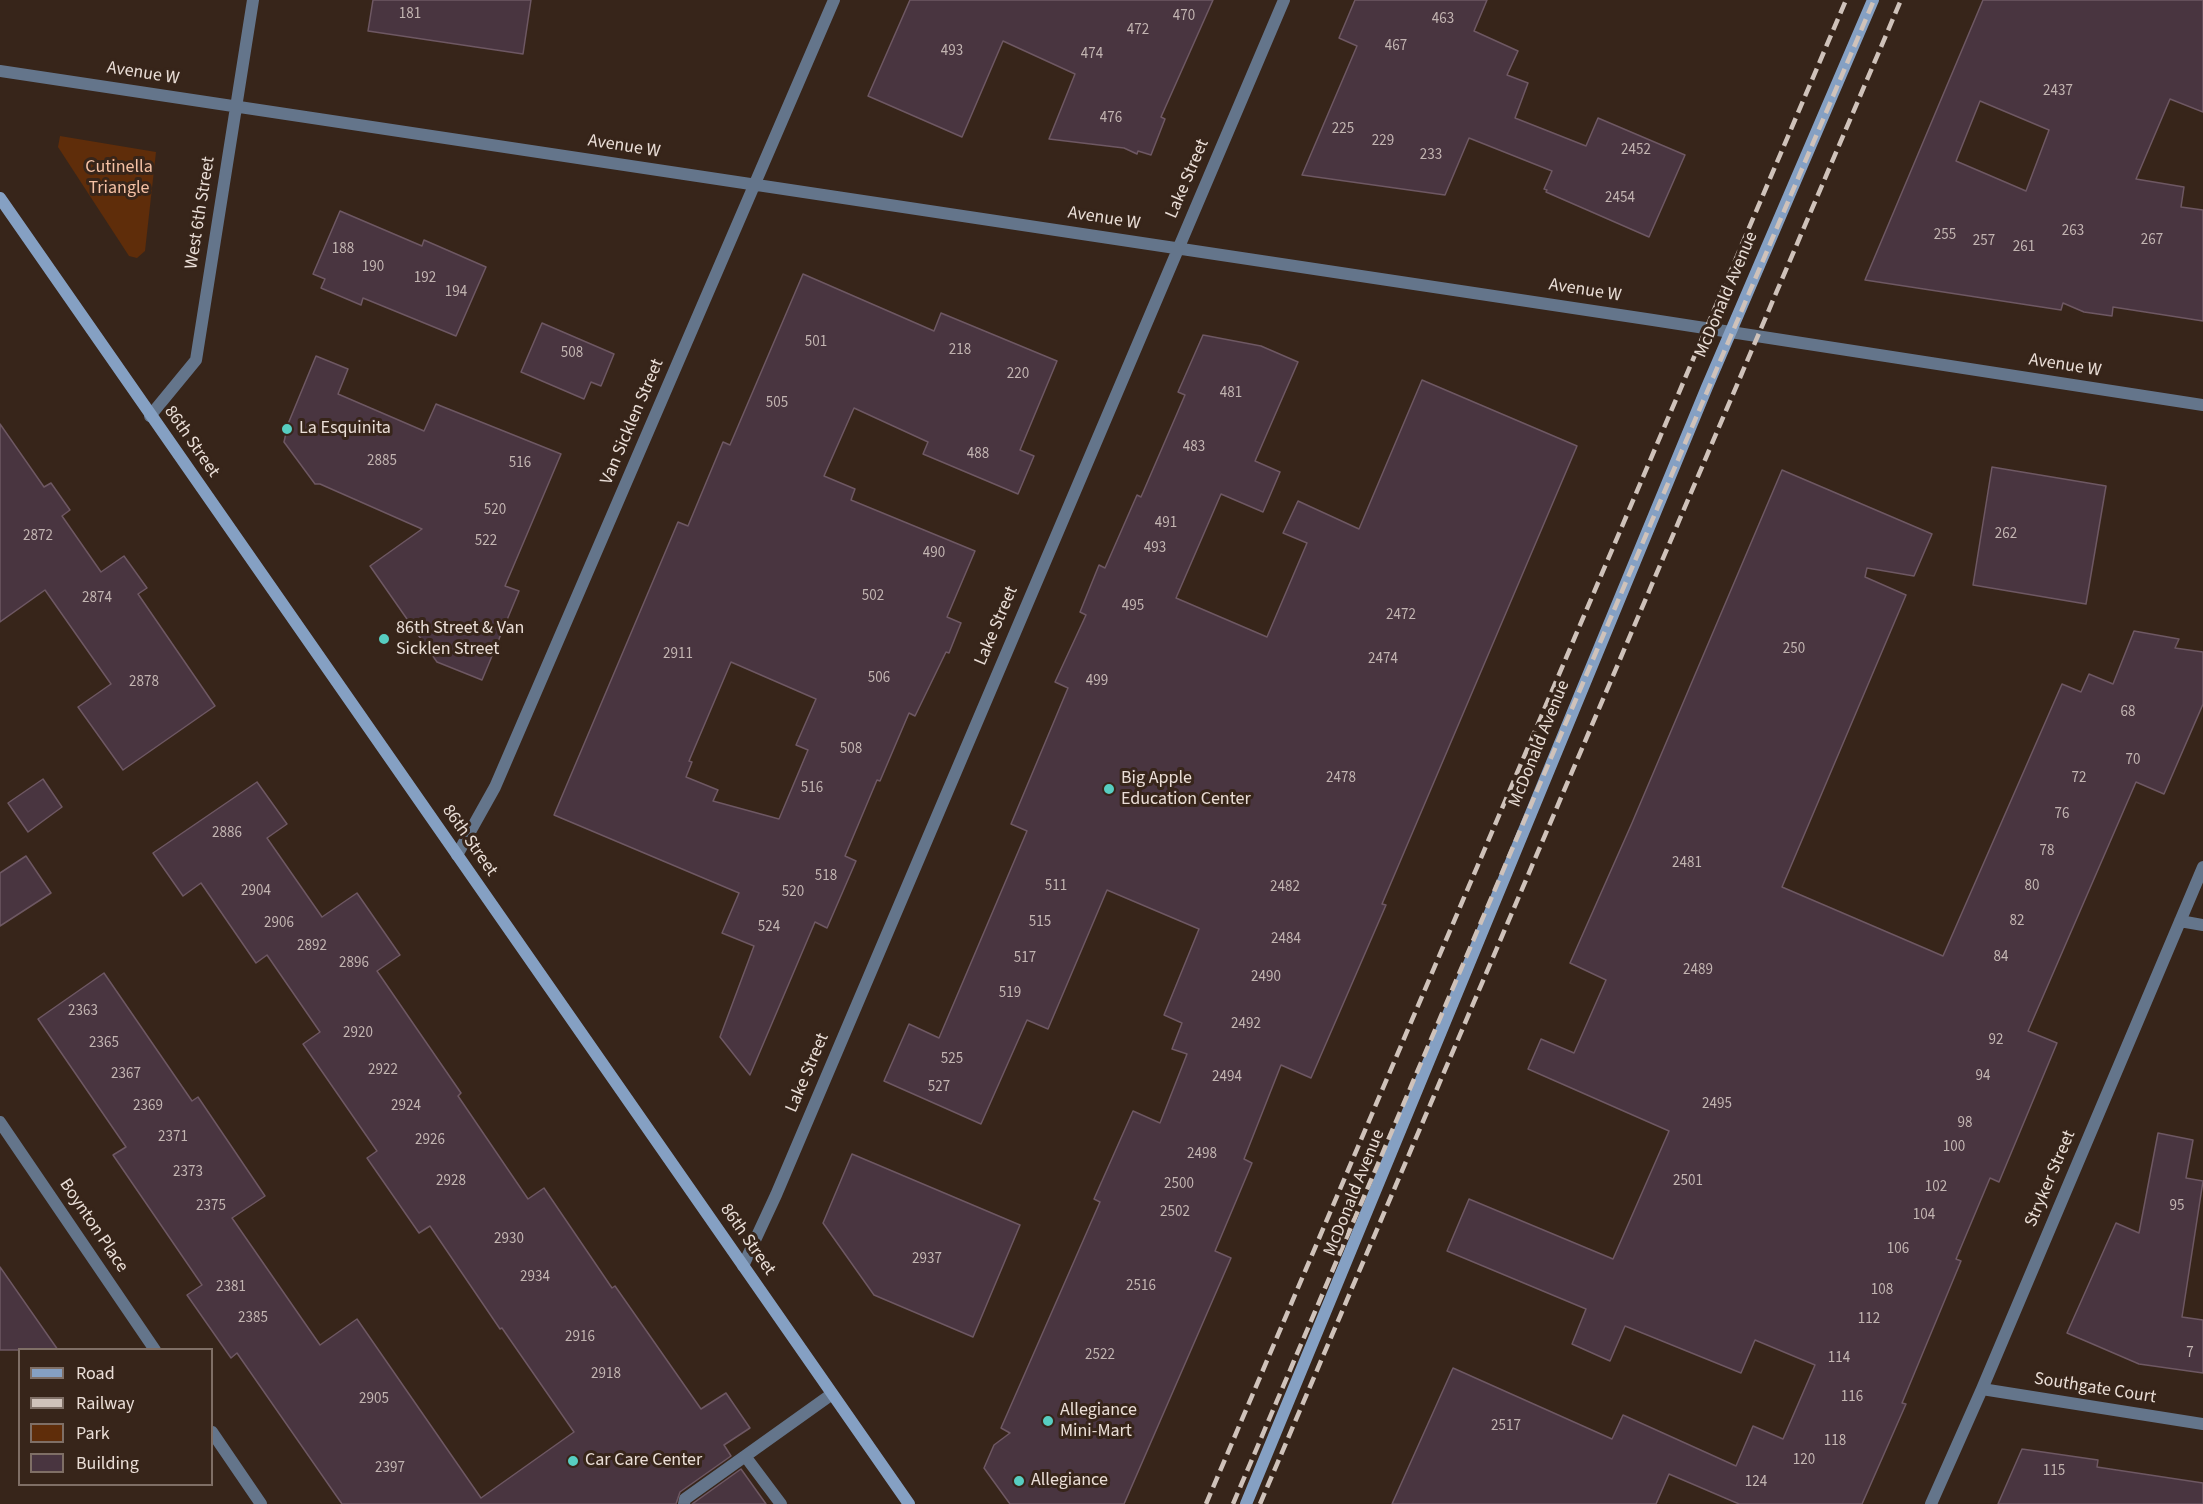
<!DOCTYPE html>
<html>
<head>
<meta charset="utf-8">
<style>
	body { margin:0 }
	#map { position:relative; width:2203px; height:1504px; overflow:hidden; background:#37251a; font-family:"Source Sans 3",sans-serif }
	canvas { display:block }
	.legend { position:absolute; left:18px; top:1348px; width:195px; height:138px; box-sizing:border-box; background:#37251a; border:2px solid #7f6f66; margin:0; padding:8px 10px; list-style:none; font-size:18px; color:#eaded7 }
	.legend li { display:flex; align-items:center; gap:12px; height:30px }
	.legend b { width:30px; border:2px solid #7f6f66 }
</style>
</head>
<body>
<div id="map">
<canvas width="2203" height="1504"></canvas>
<ul class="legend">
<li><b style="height:8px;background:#85a0c3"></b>Road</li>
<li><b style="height:8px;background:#cfc2ba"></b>Railway</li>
<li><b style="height:16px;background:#5f2d0a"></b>Park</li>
<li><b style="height:16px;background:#493540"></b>Building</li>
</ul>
</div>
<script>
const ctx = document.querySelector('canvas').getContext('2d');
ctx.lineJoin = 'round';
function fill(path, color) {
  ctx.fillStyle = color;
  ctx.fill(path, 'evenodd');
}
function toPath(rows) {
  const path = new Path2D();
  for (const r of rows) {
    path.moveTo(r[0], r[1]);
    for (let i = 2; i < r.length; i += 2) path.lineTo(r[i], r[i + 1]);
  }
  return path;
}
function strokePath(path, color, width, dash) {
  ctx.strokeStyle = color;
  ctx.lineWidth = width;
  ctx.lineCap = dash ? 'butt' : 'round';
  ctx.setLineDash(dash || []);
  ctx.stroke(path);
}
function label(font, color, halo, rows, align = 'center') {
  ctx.font = font + ' "Source Sans 3",sans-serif';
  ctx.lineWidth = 6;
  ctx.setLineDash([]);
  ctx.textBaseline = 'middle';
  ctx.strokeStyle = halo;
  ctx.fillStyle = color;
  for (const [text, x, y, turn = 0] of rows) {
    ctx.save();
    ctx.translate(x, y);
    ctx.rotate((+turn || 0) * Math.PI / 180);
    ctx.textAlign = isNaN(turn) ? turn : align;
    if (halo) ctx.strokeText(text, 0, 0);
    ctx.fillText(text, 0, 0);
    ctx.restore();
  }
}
const green = toPath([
	[60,136,156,152,145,251,137,258,129,256,58,147]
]);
const building = toPath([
	[373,0,531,0,523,54,368,31,373,0],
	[910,0,1213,0,1161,117,1165,119,1151,155,1138,151,1137,154,1124,148,1049,139,1075,74,1003,41,962,137,868,96,910,0],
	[1355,0,1487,0,1474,31,1518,51,1507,75,1528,83,1515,118,1586,146,1598,118,1685,155,1649,237,1546,192,1547,190,1544,189,1552,171,1469,138,1445,195,1302,175,1357,46,1339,38,1355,0],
	[1983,0,2203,0,2203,112,2170,99,2136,179,2184,187,2181,207,2203,210,2203,321,2113,307,2112,316,2084,312,2063,303,2061,310,1865,280,1983,0],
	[1980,101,2049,130,2026,191,1956,161,1980,101],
	[340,211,422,246,424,240,486,267,456,336,363,298,361,305,321,288,325,279,313,274,340,211],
	[803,274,934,331,941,313,1057,361,1020,450,1034,456,1018,494,923,454,928,442,854,408,824,476,855,489,851,500,975,551,947,617,961,623,949,653,946,652,915,716,909,713,880,781,877,780,845,856,856,861,827,928,815,922,750,1075,720,1037,754,946,722,933,739,893,554,815,678,522,688,526,723,442,730,445,803,274],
	[731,662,816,699,796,745,808,750,779,819,713,801,718,790,686,777,692,762,689,761,731,662],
	[542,323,614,354,601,386,591,382,584,399,521,372,542,323],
	[1203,335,1261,346,1298,362,1255,461,1280,472,1263,512,1221,494,1176,598,1267,637,1307,543,1283,533,1298,501,1359,529,1422,380,1577,446,1382,904,1386,905,1311,1078,1281,1065,1244,1159,1252,1163,1215,1251,1231,1258,1124,1504,1010,1504,984,1468,994,1445,1010,1433,1001,1428,1100,1202,1094,1199,1133,1111,1160,1123,1187,1054,1172,1049,1182,1023,1164,1015,1199,929,1107,890,1048,1029,1027,1020,981,1124,884,1081,909,1024,939,1038,1027,831,1011,824,1068,688,1055,682,1086,615,1080,612,1099,565,1105,568,1137,495,1141,497,1185,395,1178,392,1203,335],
	[316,356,348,369,338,394,424,431,436,404,561,454,505,586,519,591,482,680,437,662,370,566,422,529,320,484,315,484,284,442,288,424,316,356],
	[0,424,44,487,51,483,70,510,62,516,101,572,124,556,147,588,138,594,215,706,123,770,78,707,111,684,45,590,0,622,0,424],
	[1992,467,2106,486,2086,604,1973,585,1992,467],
	[1782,470,1932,534,1914,576,1867,568,1865,577,1906,595,1782,887,1943,956,2062,684,2081,692,2089,674,2113,684,2134,631,2179,639,2175,648,2203,652,2203,704,2164,794,2136,782,2028,1031,2057,1043,1999,1182,1990,1178,1956,1259,1961,1261,1902,1403,1906,1404,1862,1504,1739,1504,1669,1474,1656,1504,1392,1504,1453,1368,1612,1439,1623,1415,1736,1466,1753,1426,1783,1439,1815,1365,1755,1340,1741,1373,1625,1326,1610,1361,1572,1344,1586,1309,1447,1251,1469,1199,1613,1259,1669,1131,1528,1069,1541,1039,1574,1053,1606,980,1570,963,1632,823,1782,470],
	[43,779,62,807,28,832,8,803,43,779],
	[257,782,287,824,267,838,322,917,357,893,400,955,377,971,461,1093,458,1096,528,1199,544,1188,612,1288,615,1286,701,1409,726,1393,750,1428,724,1445,731,1456,680,1492,676,1504,342,1504,237,1353,231,1358,187,1295,202,1285,113,1155,126,1147,38,1019,104,973,192,1101,198,1097,265,1196,232,1218,320,1345,357,1319,481,1498,574,1432,502,1328,500,1329,430,1226,419,1233,367,1158,377,1151,303,1044,320,1032,267,955,256,963,201,883,183,896,153,853,257,782],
	[26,856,51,893,0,926,0,873,26,856],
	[2158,1133,2193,1140,2186,1178,2203,1181,2182,1317,2203,1320,2203,1373,2139,1364,2067,1333,2116,1223,2139,1233,2158,1133],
	[852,1154,1020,1225,973,1337,874,1295,823,1223,852,1154],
	[0,1267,58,1350,0,1350,0,1267],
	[2022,1449,2098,1460,2097,1467,2203,1483,2203,1504,1998,1504,2022,1449],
	[741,1469,766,1504,692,1504,741,1469]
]);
const lane = toPath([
	[745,1456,781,1504],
	[684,1504,685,1499,832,1394]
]);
const street = toPath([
	[0,71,1653,320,2203,405],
	[150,416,196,360,253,0],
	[457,855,495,787,834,0],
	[2180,921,2203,925],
	[0,1122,155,1350],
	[743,1266,776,1195,1284,0],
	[1982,1389,2203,1424],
	[212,1432,261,1504],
	[1931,1504,1982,1389,2203,867]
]);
const secondary = toPath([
	[0,198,909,1504],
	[1246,1504,1707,387,1873,0]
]);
const rail = toPath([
	[1206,1504,1846,0],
	[1233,1504,1874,0],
	[1260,1504,1901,0]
]);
const markers = [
	[287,429,6,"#57cec1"],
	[384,639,6,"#57cec1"],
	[1109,789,6,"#57cec1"],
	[1048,1421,6,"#57cec1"],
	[573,1461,6,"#57cec1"],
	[1019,1481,6,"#57cec1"]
];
const numberNames = [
	["181",410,15],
	["470",1184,17],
	["463",1443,20],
	["472",1138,31],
	["467",1396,47],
	["493",952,52],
	["474",1092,55],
	["2437",2058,92],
	["476",1111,119],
	["225",1343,130],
	["229",1383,142],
	["2452",1636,151],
	["233",1431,156],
	["2454",1620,199],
	["263",2073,232],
	["255",1945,236],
	["267",2152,241],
	["257",1984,242],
	["261",2024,248],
	["188",343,250],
	["190",373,268],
	["192",425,279],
	["194",456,293],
	["501",816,343],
	["218",960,351],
	["508",572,354],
	["220",1018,375],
	["481",1231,394],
	["505",777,404],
	["483",1194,448],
	["488",978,455],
	["2885",382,462],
	["516",520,464],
	["520",495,511],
	["491",1166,524],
	["262",2006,535],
	["2872",38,537],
	["522",486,542],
	["493",1155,549],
	["490",934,554],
	["502",873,597],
	["2874",97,599],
	["495",1133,607],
	["2472",1401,616],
	["250",1794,650],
	["2911",678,655],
	["2474",1383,660],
	["506",879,679],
	["499",1097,682],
	["2878",144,683],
	["68",2128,713],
	["508",851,750],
	["70",2133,761],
	["2478",1341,779],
	["72",2079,779],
	["516",812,789],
	["76",2062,815],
	["2886",227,834],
	["78",2047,852],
	["2481",1687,864],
	["518",826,877],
	["511",1056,887],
	["80",2032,887],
	["2482",1285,888],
	["2904",256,892],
	["520",793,893],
	["82",2017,922],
	["515",1040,923],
	["2906",279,924],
	["524",769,928],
	["2484",1286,940],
	["2892",312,947],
	["84",2001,958],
	["517",1025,959],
	["2896",354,964],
	["2489",1698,971],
	["2490",1266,978],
	["519",1010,994],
	["2363",83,1012],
	["2492",1246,1025],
	["2920",358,1034],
	["92",1996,1041],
	["2365",104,1044],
	["525",952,1060],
	["2922",383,1071],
	["2367",126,1075],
	["94",1983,1077],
	["2494",1227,1078],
	["527",939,1088],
	["2495",1717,1105],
	["2369",148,1107],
	["2924",406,1107],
	["98",1965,1124],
	["2371",173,1138],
	["2926",430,1141],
	["100",1954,1148],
	["2498",1202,1155],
	["2373",188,1173],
	["2928",451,1182],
	["2501",1688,1182],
	["2500",1179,1185],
	["102",1936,1188],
	["2375",211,1207],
	["95",2177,1207],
	["2502",1175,1213],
	["104",1924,1216],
	["2930",509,1240],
	["106",1898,1250],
	["2937",927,1260],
	["2934",535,1278],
	["2516",1141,1287],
	["2381",231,1288],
	["108",1882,1291],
	["2385",253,1319],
	["112",1869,1320],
	["2916",580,1338],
	["7",2190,1354],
	["2522",1100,1356],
	["114",1839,1359],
	["2918",606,1375],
	["116",1852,1398],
	["2905",374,1400],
	["2517",1506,1427],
	["118",1835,1442],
	["120",1804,1461],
	["2397",390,1469],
	["115",2054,1472],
	["124",1756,1483]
];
const streetNames = [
	["Avenue W",143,74,9],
	["Avenue W",624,147,9],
	["Lake Street",1188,179,-67],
	["West 6th Street",201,213,-81],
	["Avenue W",1104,219,9],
	["Avenue W",1585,291,9],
	["McDonald Avenue",1727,295,-67],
	["Avenue W",2065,366,9],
	["Van Sicklen Street",633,422,-67],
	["86th Street",191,442,55],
	["Lake Street",997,626,-67],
	["McDonald Avenue",1540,744,-68],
	["86th Street",469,841,55],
	["Lake Street",808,1073,-67],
	["Stryker Street",2051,1179,-67],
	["McDonald Avenue",1355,1193,-68],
	["Boynton Place",93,1226,56],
	["86th Street",747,1240,55],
	["Southgate Court",2095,1389,9]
];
const parkNames = [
	["Cutinella",119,168],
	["Triangle",119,189]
];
const poiNames = [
	["La Esquinita",299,429],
	["86th Street & Van",396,629],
	["Sicklen Street",396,650],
	["Big Apple",1121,779],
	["Education Center",1121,800],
	["Allegiance",1060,1411],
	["Mini-Mart",1060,1432],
	["Car Care Center",585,1461],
	["Allegiance",1031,1481]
];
fill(green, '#5f2d0a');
fill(building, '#493540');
strokePath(building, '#6e5863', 1.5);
strokePath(lane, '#64758b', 12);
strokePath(street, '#64758b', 12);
strokePath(secondary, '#85a0c3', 12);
strokePath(rail, '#cfc2ba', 4.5, [12, 6]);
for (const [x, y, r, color] of markers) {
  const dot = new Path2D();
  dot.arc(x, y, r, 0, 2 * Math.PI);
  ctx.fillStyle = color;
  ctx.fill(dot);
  strokePath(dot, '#37251a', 2);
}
label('15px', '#c2b4b1', null, numberNames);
label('18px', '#eaded7', '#37251a', streetNames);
label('18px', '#f4c1a5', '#37251a', parkNames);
label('18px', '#eaded7', '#37251a', poiNames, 'left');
</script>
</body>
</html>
